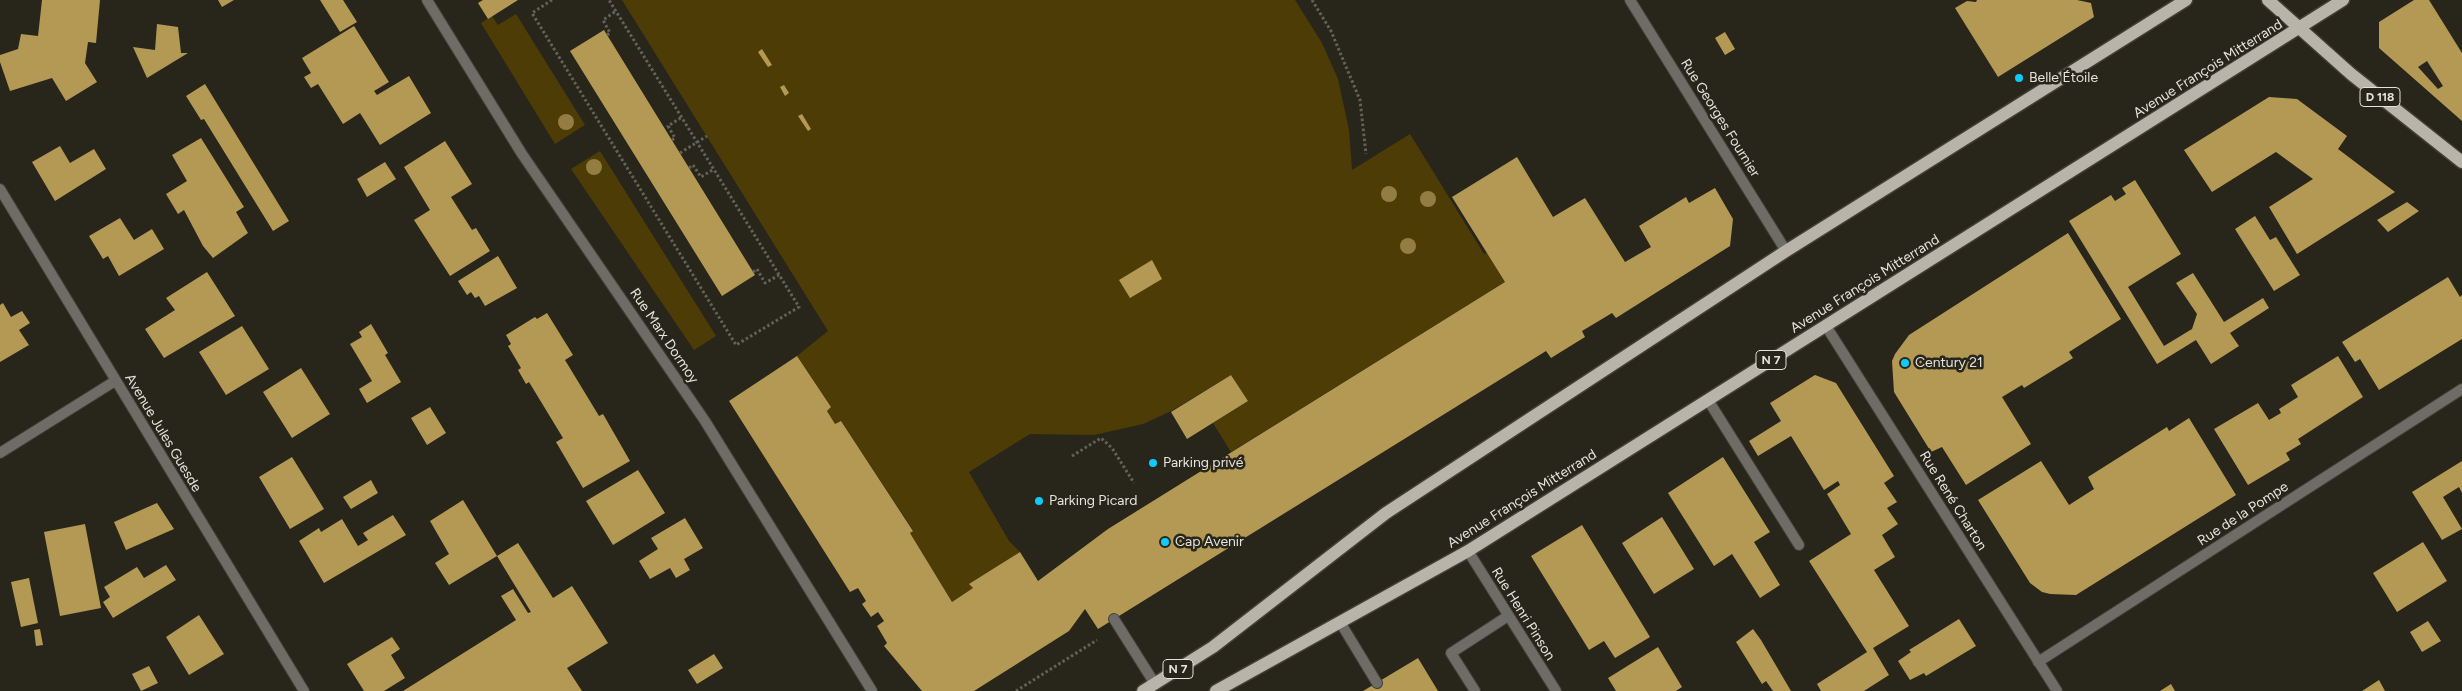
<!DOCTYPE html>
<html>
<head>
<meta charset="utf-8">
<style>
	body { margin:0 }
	canvas { display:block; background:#28251b }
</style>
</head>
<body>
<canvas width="2462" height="691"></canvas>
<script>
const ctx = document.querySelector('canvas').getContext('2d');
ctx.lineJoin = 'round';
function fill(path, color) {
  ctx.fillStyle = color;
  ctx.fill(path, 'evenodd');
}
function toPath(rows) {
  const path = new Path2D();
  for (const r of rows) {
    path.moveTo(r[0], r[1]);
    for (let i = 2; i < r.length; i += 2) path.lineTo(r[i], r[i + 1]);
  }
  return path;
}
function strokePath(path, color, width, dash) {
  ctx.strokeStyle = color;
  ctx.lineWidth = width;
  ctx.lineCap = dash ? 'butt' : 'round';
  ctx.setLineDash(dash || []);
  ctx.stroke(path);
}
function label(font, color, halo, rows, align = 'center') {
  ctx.font = font + ' Figtree,sans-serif';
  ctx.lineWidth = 5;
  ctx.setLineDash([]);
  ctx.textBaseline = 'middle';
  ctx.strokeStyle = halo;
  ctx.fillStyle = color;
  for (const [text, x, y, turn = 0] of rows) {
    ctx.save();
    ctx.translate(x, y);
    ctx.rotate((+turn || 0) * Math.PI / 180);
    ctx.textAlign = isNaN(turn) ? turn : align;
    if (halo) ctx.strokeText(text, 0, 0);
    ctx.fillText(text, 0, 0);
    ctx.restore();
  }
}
const green = toPath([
	[622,0,1295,0,1322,43,1338,79,1349,130,1352,170,1410,134,1484,254,1487,253,1505,282,1231,452,1213,423,1248,401,1231,375,1171,411,1143,424,1094,435,1030,434,969,472,1009,541,1020,552,970,584,973,588,952,602,910,533,913,530,841,421,835,424,827,411,831,407,797,356,828,331],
	[516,14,585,125,555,144,481,23,492,16,498,25],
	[600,151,716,336,694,350,571,169]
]);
const building = toPath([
	[42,0,100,0,96,43,88,42,85,63,97,82,66,101,52,78,10,91,0,62,0,55,18,49,21,34,38,36],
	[218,0,234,0,222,7],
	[320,0,343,0,357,22,340,32],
	[483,0,518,0,488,19,478,3],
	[1977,0,2077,0,2091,3,2094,17,1998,77,1955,8,1967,1,1976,2],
	[2414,0,2429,0,2462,53,2462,121,2379,48,2379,22],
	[2427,61,2443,86,2438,89,2418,67],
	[157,24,178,27,181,53,188,53,147,78,133,47,155,50],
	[354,26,389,82,374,91,377,95,409,76,431,113,380,145,360,113,343,124,318,84,311,88,304,77,311,73,302,58],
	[604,30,755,275,722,296,570,51],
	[1725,32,1735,49,1725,55,1715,38],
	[762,49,772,65,768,67,758,52],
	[205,84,289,221,273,231,204,119,201,120,186,96],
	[784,85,789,93,785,96,780,87],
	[2269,97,2297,99,2347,136,2338,149,2395,192,2297,254,2269,207,2313,179,2276,152,2212,192,2184,150],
	[802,114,811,129,808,131,798,116],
	[201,138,244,207,236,212,248,233,213,258,203,246,184,210,178,214,166,194,187,181,172,155],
	[445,141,472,184,451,197,472,230,476,228,490,251,450,276,414,220,430,210,404,167],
	[60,146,70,163,94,149,106,169,55,201,32,162],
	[1517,157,1553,217,1585,198,1625,262,1651,247,1639,226,1686,197,1689,203,1715,188,1733,219,1730,246,1616,318,1612,313,1582,331,1585,337,1551,358,1546,351,1098,629,1085,609,1069,631,974,691,922,691,884,646,887,643,877,626,884,621,878,612,871,617,862,604,866,601,858,588,850,592,729,401,797,356,831,407,827,411,835,424,841,421,913,531,910,533,952,602,973,588,969,584,1020,552,1038,581,1108,529,1505,282,1452,197],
	[385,162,396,179,367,197,357,179],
	[2135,180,2181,254,2128,287,2164,346,2192,329,2197,314,2176,283,2193,273,2224,322,2263,298,2269,308,2230,333,2239,346,2211,364,2196,340,2157,364,2069,221,2111,195,2115,201,2126,194,2122,188],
	[2407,202,2419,211,2388,232,2377,220],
	[2255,216,2270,240,2276,237,2300,275,2274,291,2235,229],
	[120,218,134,240,152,229,164,249,119,276,108,256,103,259,89,236],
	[2068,233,2121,319,2069,352,2073,358,2024,388,2022,385,2002,397,2031,444,1966,485,1942,447,1931,452,1894,392,1892,361,1895,354,1909,335],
	[498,256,517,288,485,306,479,296,475,298,471,292,467,295,458,281],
	[1152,260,1162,279,1130,298,1119,280],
	[207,272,235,316,164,358,145,329,175,310,166,298],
	[2448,277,2460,297,2462,295,2462,339,2379,390,2360,359,2355,362,2342,342],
	[3,303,11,317,22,311,30,323,19,330,29,345,0,362,0,305],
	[547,313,573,355,565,360,599,416,603,414,630,461,583,488,556,442,563,438,529,382,526,384,518,370,521,368,508,346,511,344,506,335,535,317,537,319],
	[371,324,388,353,385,355,401,382,367,403,359,389,372,381,350,344,362,337,359,332],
	[242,326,269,369,226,395,199,352],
	[2338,356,2363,397,2298,439,2301,444,2286,453,2290,460,2248,485,2214,429,2258,403,2269,420,2281,413,2279,409,2298,397,2291,385],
	[301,368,330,414,292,438,263,392],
	[1231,375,1248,401,1187,439,1171,412],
	[1815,375,1836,383,1894,476,1884,483,1897,502,1887,508,1898,524,1882,535,1895,557,1874,570,1909,626,1873,648,1889,675,1864,691,1821,691,1817,684,1867,652,1809,561,1851,534,1827,494,1840,485,1838,481,1824,490,1791,436,1758,456,1749,441,1781,421,1770,403],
	[430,407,446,433,427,445,411,418],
	[2189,418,2236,495,2076,595,2050,594,2042,592,2030,583,1978,500,2041,461,2069,505,2094,489,2088,477,2167,427,2169,431],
	[292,457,324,509,290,529,259,477],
	[1723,457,1770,532,1754,542,1780,585,1760,598,1732,554,1714,566,1668,493],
	[2462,461,2462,493,2459,487,2443,497,2462,529,2442,540,2412,492],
	[638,470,665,513,613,545,586,501],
	[371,480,378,493,351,509,343,497],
	[463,500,497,556,518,543,553,598,572,586,608,643,567,668,582,691,403,691,516,620,501,596,513,589,528,613,531,612,497,556,449,585,435,563,449,554,430,521],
	[157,503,174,529,126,550,114,522],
	[393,515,406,535,324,583,299,541,319,528,321,532,342,519,358,546,368,540,363,533],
	[1662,517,1694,569,1654,594,1622,543],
	[685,518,703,548,684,559,690,570,676,578,670,568,650,579,639,561,658,549,651,538],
	[85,524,101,608,60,616,44,532],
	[1582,525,1650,637,1615,658,1604,641,1589,650,1531,556],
	[2423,542,2447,581,2397,612,2373,573],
	[166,565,176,580,113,618,103,602,110,597,104,587,137,567,144,578],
	[29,578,38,623,21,627,11,582],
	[199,615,224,654,189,675,166,637],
	[1959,619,1976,646,1926,676,1924,673,1910,680,1898,661,1911,652,1909,650],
	[2428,621,2441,641,2422,652,2410,632],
	[40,629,43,645,36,646,34,630],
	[1753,629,1761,640,1791,691,1773,691,1766,681,1762,684,1736,642],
	[392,637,400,649,391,655,405,678,384,691,364,691,347,664],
	[1658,647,1682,687,1676,691,1616,691,1608,678],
	[714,654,723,668,697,684,688,670],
	[1418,658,1438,691,1363,691],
	[149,666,158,683,141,691,132,674],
	[2379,680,2385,691,2362,691],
	[2171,684,2175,691,2160,691]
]);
const path = toPath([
	[552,0,532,13,736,345,799,307,609,0],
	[1312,0,1331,31,1360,100,1366,154],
	[607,35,610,33,603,20,616,11],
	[672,140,675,138,668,126,682,117],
	[680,153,707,136],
	[689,168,693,165,701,177,714,169],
	[753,272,757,269,765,283,779,275],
	[1072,456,1101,438,1112,448,1134,483],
	[1016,691,1097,640]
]);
const service = toPath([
	[1708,400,1799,545],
	[1114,619,1155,684],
	[1340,622,1377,683],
	[1475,691,1451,653,1508,616]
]);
const minor = toPath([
	[427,0,522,154,705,421,872,691],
	[1630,0,1786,251],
	[0,189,304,691],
	[1826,326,2057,691],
	[0,453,115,381],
	[1468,551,1556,691],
	[2038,662,2462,389]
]);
const primary = toPath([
	[2268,0,2351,74,2462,162],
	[1143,691,1213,647,1386,513,1786,251,2186,0],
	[1216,691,1468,551,2343,0]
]);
const trees = [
	[566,122],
	[594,167],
	[1389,194],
	[1428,199],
	[1408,246]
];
const markers = [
	[2019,78,5,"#10cafa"],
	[1905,363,5,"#10cafa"],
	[1153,463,5,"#10cafa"],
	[1039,501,5,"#10cafa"],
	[1165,542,5,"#10cafa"]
];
const shields = [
	[2380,97,40],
	[1771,360,30],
	[1178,669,30]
];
const shieldNames = [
	["D 118",2380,97],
	["N 7",1771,360],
	["N 7",1178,669]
];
const streetNames = [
	["Avenue François Mitterrand",2208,69,-32],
	["Rue Georges Fournier",1720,118,58],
	["Avenue François Mitterrand",1865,284,-32],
	["Rue Marx Dormoy",664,336,56],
	["Avenue Jules Guesde",163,433,59],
	["Avenue François Mitterrand",1522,499,-32],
	["Rue René Charton",1953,501,58],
	["Rue de la Pompe",2243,514,-33],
	["Rue Henri Pinson",1523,614,58]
];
const poiNames = [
	["Belle Étoile",2029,78],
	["Century 21",1915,363],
	["Parking privé",1163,463],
	["Parking Picard",1049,501],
	["Cap Avenir",1175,542]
];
fill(green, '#4e3c06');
fill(building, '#b39953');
strokePath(service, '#423f36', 12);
strokePath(minor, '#423f36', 12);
strokePath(primary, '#423f36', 15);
strokePath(path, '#646159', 3, [2.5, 2.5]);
strokePath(service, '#6e6c67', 10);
strokePath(minor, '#6e6c67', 10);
strokePath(primary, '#b8b4aa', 12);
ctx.fillStyle = '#937d42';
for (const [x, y] of trees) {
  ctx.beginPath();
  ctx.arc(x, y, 8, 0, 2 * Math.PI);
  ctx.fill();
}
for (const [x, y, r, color] of markers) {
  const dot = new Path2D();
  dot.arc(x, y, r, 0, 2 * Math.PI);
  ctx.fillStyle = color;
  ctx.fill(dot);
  strokePath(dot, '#28251b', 2);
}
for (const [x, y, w] of shields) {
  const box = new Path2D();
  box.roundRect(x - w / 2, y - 9.5, w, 19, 4);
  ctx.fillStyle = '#28251b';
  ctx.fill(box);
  strokePath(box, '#e4e2dc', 1);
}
label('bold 12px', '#e4e2dc', null, shieldNames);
label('14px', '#e4e2dc', '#28251b', streetNames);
label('14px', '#e4e2dc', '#28251b', poiNames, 'left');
</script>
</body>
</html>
